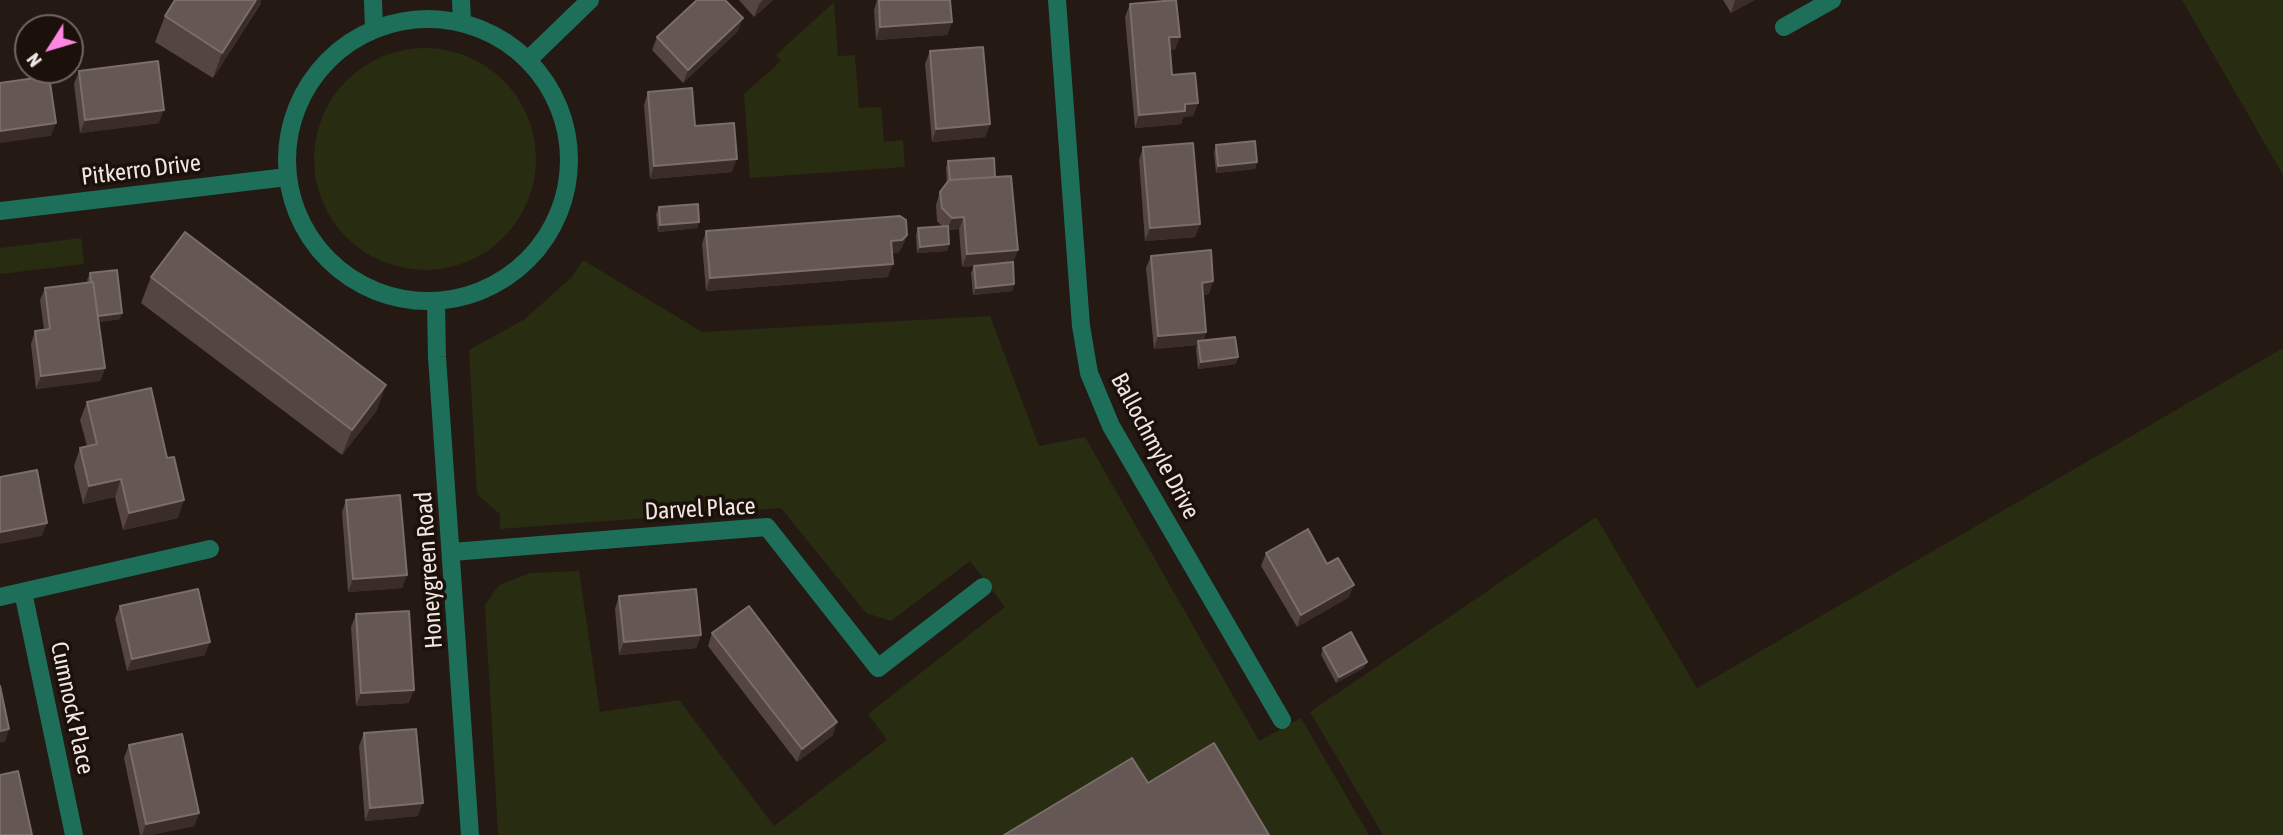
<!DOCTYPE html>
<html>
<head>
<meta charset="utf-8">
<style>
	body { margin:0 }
	#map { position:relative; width:2283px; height:835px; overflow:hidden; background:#251914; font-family:"Asap Condensed",sans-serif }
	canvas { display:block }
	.north { position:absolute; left:14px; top:14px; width:70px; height:70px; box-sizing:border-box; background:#1c100b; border:2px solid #716661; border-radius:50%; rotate:233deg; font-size:19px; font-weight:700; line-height:28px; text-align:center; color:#f0e7e3 }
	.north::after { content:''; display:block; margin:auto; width:24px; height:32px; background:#fd86e2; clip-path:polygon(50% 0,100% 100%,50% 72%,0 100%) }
</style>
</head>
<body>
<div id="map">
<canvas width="2283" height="835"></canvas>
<div class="north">N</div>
</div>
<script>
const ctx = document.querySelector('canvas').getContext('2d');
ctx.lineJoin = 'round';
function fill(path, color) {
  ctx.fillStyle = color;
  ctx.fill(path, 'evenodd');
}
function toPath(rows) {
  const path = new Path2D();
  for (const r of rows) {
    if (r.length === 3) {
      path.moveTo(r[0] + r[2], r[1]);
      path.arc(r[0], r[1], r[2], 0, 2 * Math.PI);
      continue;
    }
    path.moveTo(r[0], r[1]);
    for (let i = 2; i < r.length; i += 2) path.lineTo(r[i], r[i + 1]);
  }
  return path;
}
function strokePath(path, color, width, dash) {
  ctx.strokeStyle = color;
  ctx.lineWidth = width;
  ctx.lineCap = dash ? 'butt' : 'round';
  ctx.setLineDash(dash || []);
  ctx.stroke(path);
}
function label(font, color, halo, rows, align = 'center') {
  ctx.font = font + ' "Asap Condensed",sans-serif';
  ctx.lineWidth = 7;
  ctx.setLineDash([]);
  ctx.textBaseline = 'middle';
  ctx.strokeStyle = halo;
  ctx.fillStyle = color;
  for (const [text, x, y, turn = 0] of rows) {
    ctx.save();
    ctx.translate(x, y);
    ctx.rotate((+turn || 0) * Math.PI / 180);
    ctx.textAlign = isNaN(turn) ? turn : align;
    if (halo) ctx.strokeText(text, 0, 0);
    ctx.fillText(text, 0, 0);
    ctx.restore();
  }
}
const green = toPath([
	[2182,0,2283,0,2283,175],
	[834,2,838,56,855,55,859,108,881,107,884,142,903,140,905,167,750,178,744,94,781,61,776,55],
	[425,159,111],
	[81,238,84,264,0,274,0,248],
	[583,260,702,332,990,316,1039,446,1085,437,1259,741,1301,718,1369,835,498,835,485,605,499,585,530,573,579,571,600,712,679,700,774,826,887,740,868,714,1005,607,970,561,891,621,866,613,781,508,500,529,500,514,477,494,469,350,525,319,572,277],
	[2283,348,2283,835,1383,835,1310,712,1596,517,1697,688]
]);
const minor = toPath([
	[373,0,374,29],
	[461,0,462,22],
	[1057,0,1081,326,1089,373,1111,426,1282,720],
	[428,160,141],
	[1784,27,1832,0],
	[528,60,590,0],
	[0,211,287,177],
	[436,302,437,357,470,835],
	[452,552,767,527,878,668,983,587],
	[23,592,74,835],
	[0,597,210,549]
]);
const wall = toPath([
	[739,0,773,0,754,17],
	[877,0,950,0,952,22,947,35,876,40,874,10],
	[1723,0,1754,0,1731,13],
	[261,3,213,78,155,42,165,16],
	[1130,4,1175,50,1170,50,1172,75,1198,103,1193,116,1183,117,1181,124,1135,128,1125,17],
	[738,31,683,83,652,50,657,37],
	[930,51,990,124,985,137,932,142,925,64],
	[79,71,159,123,80,133,74,84],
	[648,92,695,126,732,172,650,179,644,105],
	[1216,145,1257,162,1255,169,1216,173,1214,152],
	[1143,147,1200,224,1195,237,1145,241,1139,160],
	[948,161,995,177,1018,250,1013,262,962,267,959,229,948,230,949,244,947,251,917,253,916,235,918,228,943,227,937,221,936,205,940,192,947,183,946,168],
	[659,207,699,222,697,228,658,232,656,214],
	[706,231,907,235,902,247,898,253,892,253,888,277,706,291,702,244],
	[1151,256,1213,281,1209,294,1203,295,1206,332,1203,341,1238,357,1236,364,1198,369,1196,348,1197,345,1154,349,1146,268],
	[974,266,1014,284,1012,291,973,295,971,273],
	[90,273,120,319,99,322,105,368,100,381,36,389,31,344,35,331,44,330,40,300,45,288,88,282,87,280],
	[151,277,377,410,342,455,141,303],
	[87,402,178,518,123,530,115,497,83,504,74,466,80,448,87,446,80,420],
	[346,500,407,575,402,588,348,592,342,512],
	[1266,553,1327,564,1349,597,1297,627,1261,566],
	[619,596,701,635,696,648,619,655,615,609],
	[120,606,205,655,127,671,115,619],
	[356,614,409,703,356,706,351,627],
	[712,633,833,735,797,762,708,646],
	[1323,648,1364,668,1336,683,1321,655],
	[364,733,418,816,365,821,359,746],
	[129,745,199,813,194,826,150,835,140,835,124,758]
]);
const shadedWall = toPath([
	[256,0,262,0,213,78,222,53],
	[763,0,773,0,754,17,759,4],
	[1735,0,1754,0,1731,13],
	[743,18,738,31,683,83,688,70],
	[952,22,947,35,876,40,880,27],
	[1169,37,1180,37,1175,50,1164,50],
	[1198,103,1193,116,1183,117,1181,124,1135,128,1139,115,1185,104],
	[164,110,159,123,80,133,85,120],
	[56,123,51,136,0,143,0,131],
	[990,124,985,137,932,142,936,129],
	[737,159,732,172,650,179,654,166],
	[1257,162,1255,169,1216,173,1218,166],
	[964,217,959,229,947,230,952,218],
	[699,222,697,228,658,232,660,225],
	[1200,224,1195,237,1145,241,1150,228],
	[907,235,902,247,898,253,886,254,891,241],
	[949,244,947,251,917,253,920,247],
	[1018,250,1013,262,962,267,967,254],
	[893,264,888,277,706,291,710,278],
	[1213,281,1209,294,1197,296,1202,283],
	[1014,284,1012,291,973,295,976,288],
	[122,313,120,319,92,323,95,316],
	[1206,332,1201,345,1198,341,1197,345,1154,349,1158,336],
	[1238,357,1236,364,1198,369,1201,362],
	[105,368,100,381,36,389,41,376],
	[386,385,377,410,342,455,352,430],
	[121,479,115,497,83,504,89,486],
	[184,500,178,518,123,530,129,513],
	[47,523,42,536,0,544,0,532],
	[407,575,402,588,348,592,353,579],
	[1354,585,1349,597,1297,627,1301,615],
	[701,635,696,648,619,655,624,642],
	[210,642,205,655,127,671,132,659],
	[1367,662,1364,668,1336,683,1339,677],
	[414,690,409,703,356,706,361,693],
	[837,722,833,735,797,762,802,749],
	[9,729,5,742,0,743,0,731],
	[423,803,418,816,365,821,370,808],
	[199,813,194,826,150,835,142,835,146,824]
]);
const building = toPath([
	[175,0,256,0,222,53,165,16,175,0],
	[697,0,725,0,743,18,688,70,657,37,697,0],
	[879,0,950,0,952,22,880,27,879,0],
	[1176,0,1180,37,1169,37,1172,75,1195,73,1198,103,1185,104,1185,111,1139,115,1130,4,1176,0],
	[983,47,990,124,936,129,930,51,983,47],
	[158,61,164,110,85,120,79,71,158,61],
	[49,76,56,123,0,131,0,83,49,76],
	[692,88,695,126,734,123,737,159,654,166,648,92,692,88],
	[1255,141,1257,162,1218,166,1216,145,1255,141],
	[1193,143,1200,224,1150,228,1143,147,1193,143],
	[994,158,995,177,950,180,948,161,994,158],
	[1011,176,1018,250,967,254,964,217,952,218,942,208,940,192,949,180,1011,176],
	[698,204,699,222,660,225,659,207,698,204],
	[900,216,906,220,907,235,902,240,891,241,893,264,710,278,706,231,900,216],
	[948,226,949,244,920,247,918,228,948,226],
	[185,232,386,385,352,430,151,277,185,232],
	[1211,250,1213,281,1202,283,1206,332,1158,336,1151,256,1211,250],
	[1013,262,1014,284,976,288,974,266,1013,262],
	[117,270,122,313,98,316,93,282,91,282,90,273,117,270],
	[93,282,105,368,41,376,35,331,50,329,45,288,93,282],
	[1235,337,1238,357,1201,362,1198,341,1235,337],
	[151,388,167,458,174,457,184,500,129,513,121,479,89,486,80,448,97,444,87,402,151,388],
	[37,470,47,523,0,532,0,477,37,470],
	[400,495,407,575,353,579,346,500,400,495],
	[1308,529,1327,564,1338,558,1354,585,1301,615,1266,553,1308,529],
	[198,589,210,642,132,659,120,606,198,589],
	[696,589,701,635,624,642,619,596,696,589],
	[749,606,837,722,802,749,712,633,749,606],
	[409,611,414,690,361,693,356,614,409,611],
	[1351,632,1367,662,1339,677,1323,648,1351,632],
	[0,686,9,729,0,731,0,686],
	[416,729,423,803,370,808,364,733,416,729],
	[182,734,199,813,146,824,129,745,182,734],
	[1214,743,1269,835,1004,835,1132,758,1148,783,1214,743],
	[18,771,32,835,0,835,0,775,18,771]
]);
const streetNames = [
	["Pitkerro Drive",141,170,-7],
	["Ballochmyle Drive",1155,446,62],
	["Darvel Place",700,509,-3],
	["Honeygreen Road",429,570,-94],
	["Cumnock Place",72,708,78]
];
fill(green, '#282c10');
strokePath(minor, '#1e6f59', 18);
fill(wall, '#544543');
fill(shadedWall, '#3a2c29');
fill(building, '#655754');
strokePath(building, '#7a6d6b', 2);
label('24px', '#f0e7e3', '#1c100b', streetNames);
</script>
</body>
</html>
